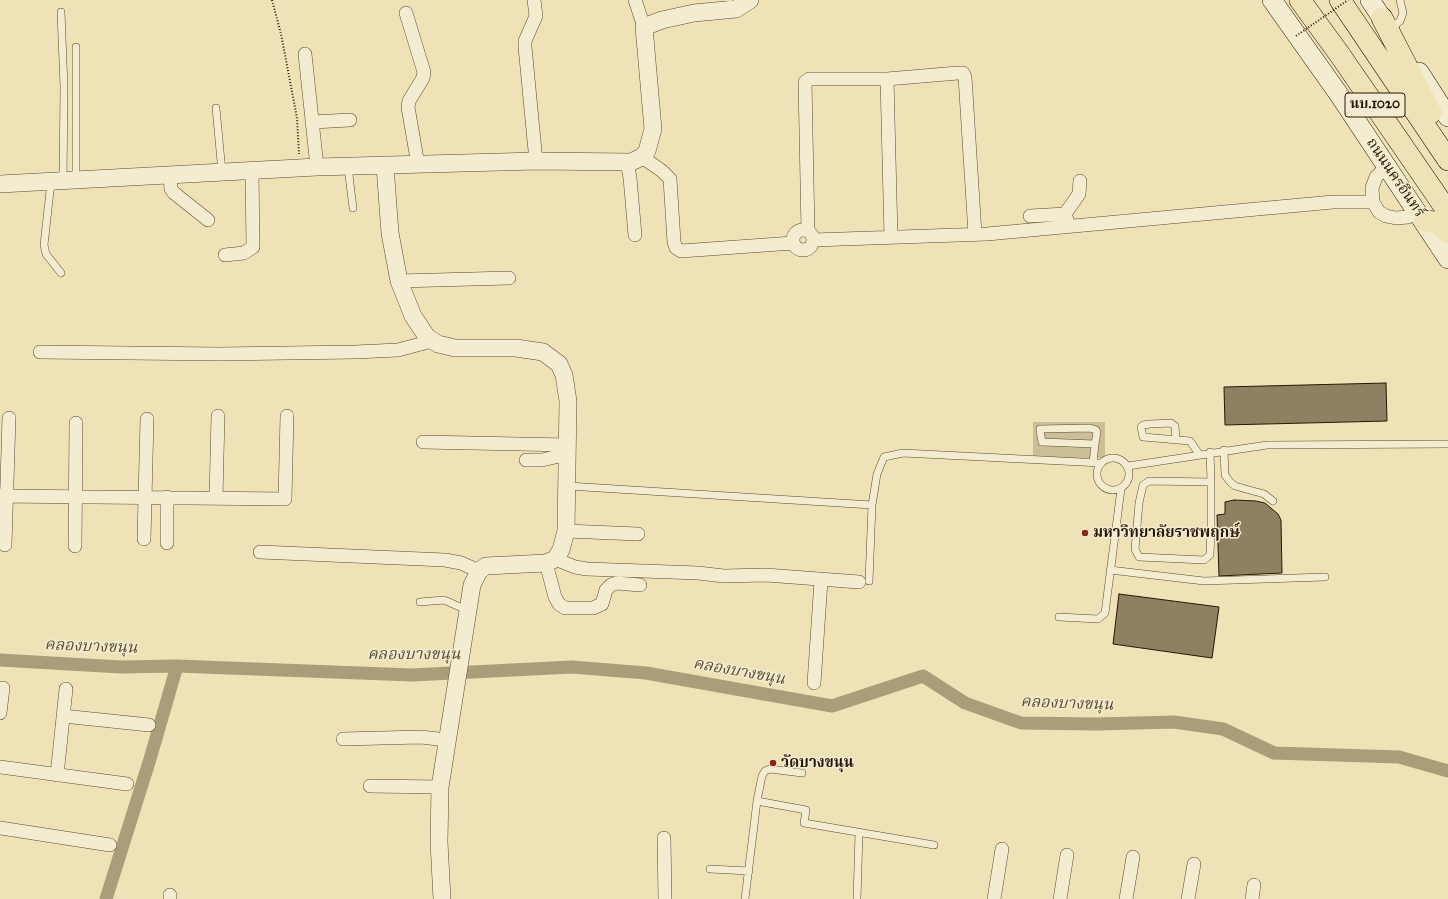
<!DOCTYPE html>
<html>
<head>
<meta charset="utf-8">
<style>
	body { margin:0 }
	canvas { display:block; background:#eee2b6 }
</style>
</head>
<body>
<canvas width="1448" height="899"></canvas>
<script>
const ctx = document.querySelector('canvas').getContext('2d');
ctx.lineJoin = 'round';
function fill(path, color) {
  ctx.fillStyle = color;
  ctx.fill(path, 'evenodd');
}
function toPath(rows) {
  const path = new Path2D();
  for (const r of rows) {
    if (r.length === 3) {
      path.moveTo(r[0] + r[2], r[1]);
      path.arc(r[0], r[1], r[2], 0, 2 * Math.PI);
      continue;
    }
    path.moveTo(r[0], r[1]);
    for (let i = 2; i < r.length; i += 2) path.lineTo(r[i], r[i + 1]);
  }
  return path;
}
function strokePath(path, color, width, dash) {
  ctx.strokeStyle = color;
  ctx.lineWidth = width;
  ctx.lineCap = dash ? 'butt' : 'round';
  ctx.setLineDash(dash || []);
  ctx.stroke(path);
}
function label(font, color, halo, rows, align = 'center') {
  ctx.font = font + ' "IM FELL Great Primer","Noto Serif Thai",serif';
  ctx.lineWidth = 3;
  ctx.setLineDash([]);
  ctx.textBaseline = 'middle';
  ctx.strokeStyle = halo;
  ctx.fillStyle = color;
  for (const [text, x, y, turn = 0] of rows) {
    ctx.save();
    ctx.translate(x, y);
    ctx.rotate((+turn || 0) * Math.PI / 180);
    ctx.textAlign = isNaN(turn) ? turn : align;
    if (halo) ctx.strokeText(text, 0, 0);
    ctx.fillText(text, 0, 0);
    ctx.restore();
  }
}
const green = toPath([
	[1033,422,1105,422,1105,458,1033,458]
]);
const canal = toPath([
	[0,660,121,667,177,666,412,675,572,667,646,673,832,706,923,676,965,703,1021,723,1097,724,1174,722,1223,729,1274,753,1399,757,1448,771],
	[106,899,150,759,177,666]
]);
const building = toPath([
	[1386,383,1387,421,1225,425,1224,387,1386,383],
	[1234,500,1256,501,1265,503,1278,514,1281,520,1282,573,1219,576,1217,515,1225,514,1225,502,1234,500],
	[1119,594,1219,607,1212,658,1113,644,1119,594]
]);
const path = toPath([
	[272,0,281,34,297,118,299,154]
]);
const service = toPath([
	[61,12,64,87,63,181],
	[1390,29,1400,21,1403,13,1400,0],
	[76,47,76,180],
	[216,108,222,172],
	[348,167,353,208],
	[51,182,44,245,46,254,61,273],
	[1176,439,1175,426,1171,423,1150,424,1143,425,1141,427,1143,437,1190,441,1199,454],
	[1224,450,1225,475,1230,482,1235,486,1264,494,1273,501],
	[1210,452,1211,482,1211,531,1210,555,1204,560,1139,557,1135,549,1139,503,1143,485,1149,481,1211,482],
	[1113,474,16],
	[1093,463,1095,444,1097,432,1096,430,1090,428,1040,429,1040,431,1042,442,1095,444],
	[1128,466,1267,445,1448,444],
	[568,486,872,505],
	[1110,570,1204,581,1325,577],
	[869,581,872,505,877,474,884,457,903,453,1101,463],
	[420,602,444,600,467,610],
	[1059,617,1098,619,1105,613,1121,489],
	[757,801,806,810,804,823,934,845],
	[710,869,749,871],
	[745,899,757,801,762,776,765,771,770,769,802,773],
	[857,899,859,833]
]);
const minor = toPath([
	[534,0,536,16,525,41,525,47,536,161],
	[635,0,644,27],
	[406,13,424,72,423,78,409,101,408,107,418,165],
	[305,54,317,167],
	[887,79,891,237],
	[313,122,350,120],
	[642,157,662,171,670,179,674,242,676,248,681,251,793,243],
	[627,162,630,178,635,235],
	[1387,166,1376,177,1372,188,1373,202,1379,212,1386,216,1396,218,1408,217,1418,212],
	[170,176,171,189,174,193,208,220],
	[1030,216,1065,214],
	[1069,226,1065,214,1079,194,1080,181],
	[803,240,10],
	[808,231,805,82,809,79,887,79,958,73,963,73,965,77,975,234],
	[813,240,987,234,1333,202,1373,202],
	[225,255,244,253,253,247,252,172],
	[399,281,509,278],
	[40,352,219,354,355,352,398,350,432,341],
	[423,442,568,445],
	[526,460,542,460,568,454],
	[0,496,285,499,287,416],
	[216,498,218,416],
	[566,531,638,534],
	[144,539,147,419],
	[167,543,167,497],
	[5,545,9,418],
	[75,546,76,423],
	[260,552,445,560,461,563,479,571],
	[555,559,575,567,587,569,698,573,724,576,766,575,859,582],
	[546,563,555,597,559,604,565,608,593,608,602,604,606,590,611,585,617,583,640,585],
	[814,683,821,581],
	[0,713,3,688],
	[63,716,149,725],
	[343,739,421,737,446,740],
	[0,767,127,784],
	[57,775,66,689],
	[370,786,440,787],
	[0,828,110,845],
	[664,838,665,899],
	[170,899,170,895],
	[994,899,1002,849],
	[1060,899,1067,855],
	[1126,899,1133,857],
	[1188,899,1194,864],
	[1252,899,1254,885]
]);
const tertiary = toPath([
	[385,166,390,233,399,281,413,316,427,337,438,344,455,348,516,348,543,352,559,364,564,375,568,401,566,531,561,550,555,559,546,563,486,566,479,571,472,585,440,787,439,842,442,899],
	[0,184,317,167,536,161,631,162,642,157,647,151,653,129,644,27,662,20,694,13,736,9,750,0]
]);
const secondary = toPath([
	[1272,0,1340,96,1448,259],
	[1370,0,1390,30],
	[1419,72,1448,117]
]);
const primary = toPath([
	[1300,0,1340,55,1448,212],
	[1340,0,1448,160],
	[1382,18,1431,113],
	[1424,221,1435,222,1441,225,1448,233]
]);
const pathBridge = toPath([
	[1296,36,1348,0]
]);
const markers = [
	[1085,533,4,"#8f2418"],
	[773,763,4,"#8f2418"]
];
const shields = [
	[1375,105,60]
];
const shieldNames = [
	["นบ.1020",1375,105]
];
const streetNames = [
	["ถนนนครอินทร์",1395,178,56]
];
const poiNames = [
	["มหาวิทยาลัยราชพฤกษ์",1093,533],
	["วัดบางขนุน",781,763]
];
const waterNames = [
	["คลองบางขนุน",91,647,2],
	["คลองบางขนุน",414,655],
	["คลองบางขนุน",739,672,10],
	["คลองบางขนุน",1067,704,2]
];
fill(green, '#ccbf98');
strokePath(canal, '#aa9d7a', 13);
fill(building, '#8e8161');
strokePath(building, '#271705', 1);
strokePath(service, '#594a31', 8);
strokePath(minor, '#594a31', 14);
strokePath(tertiary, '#594a31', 18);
strokePath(secondary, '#271705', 20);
strokePath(primary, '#271705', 22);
strokePath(path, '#271705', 2, [1, 2]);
strokePath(service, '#f4ecd0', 7);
strokePath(minor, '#f4ecd0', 13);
strokePath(tertiary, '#f4ecd0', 17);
strokePath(secondary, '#f4ecd0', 19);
strokePath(primary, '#eee2b6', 21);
strokePath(pathBridge, '#271705', 2, [1, 2]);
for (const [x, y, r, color] of markers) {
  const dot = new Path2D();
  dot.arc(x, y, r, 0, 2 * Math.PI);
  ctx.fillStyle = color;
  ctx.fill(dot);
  strokePath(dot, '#f4ecd0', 1.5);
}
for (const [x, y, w] of shields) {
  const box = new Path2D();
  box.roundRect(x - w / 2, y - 12, w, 24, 3);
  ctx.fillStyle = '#f4ecd0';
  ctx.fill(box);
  strokePath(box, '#271705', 1);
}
label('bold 14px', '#271705', null, shieldNames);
label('15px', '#271705', '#f4ecd0', streetNames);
label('bold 15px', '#271705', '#f4ecd0', poiNames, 'left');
label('italic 16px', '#5b4d34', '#f4ecd0', waterNames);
</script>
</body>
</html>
